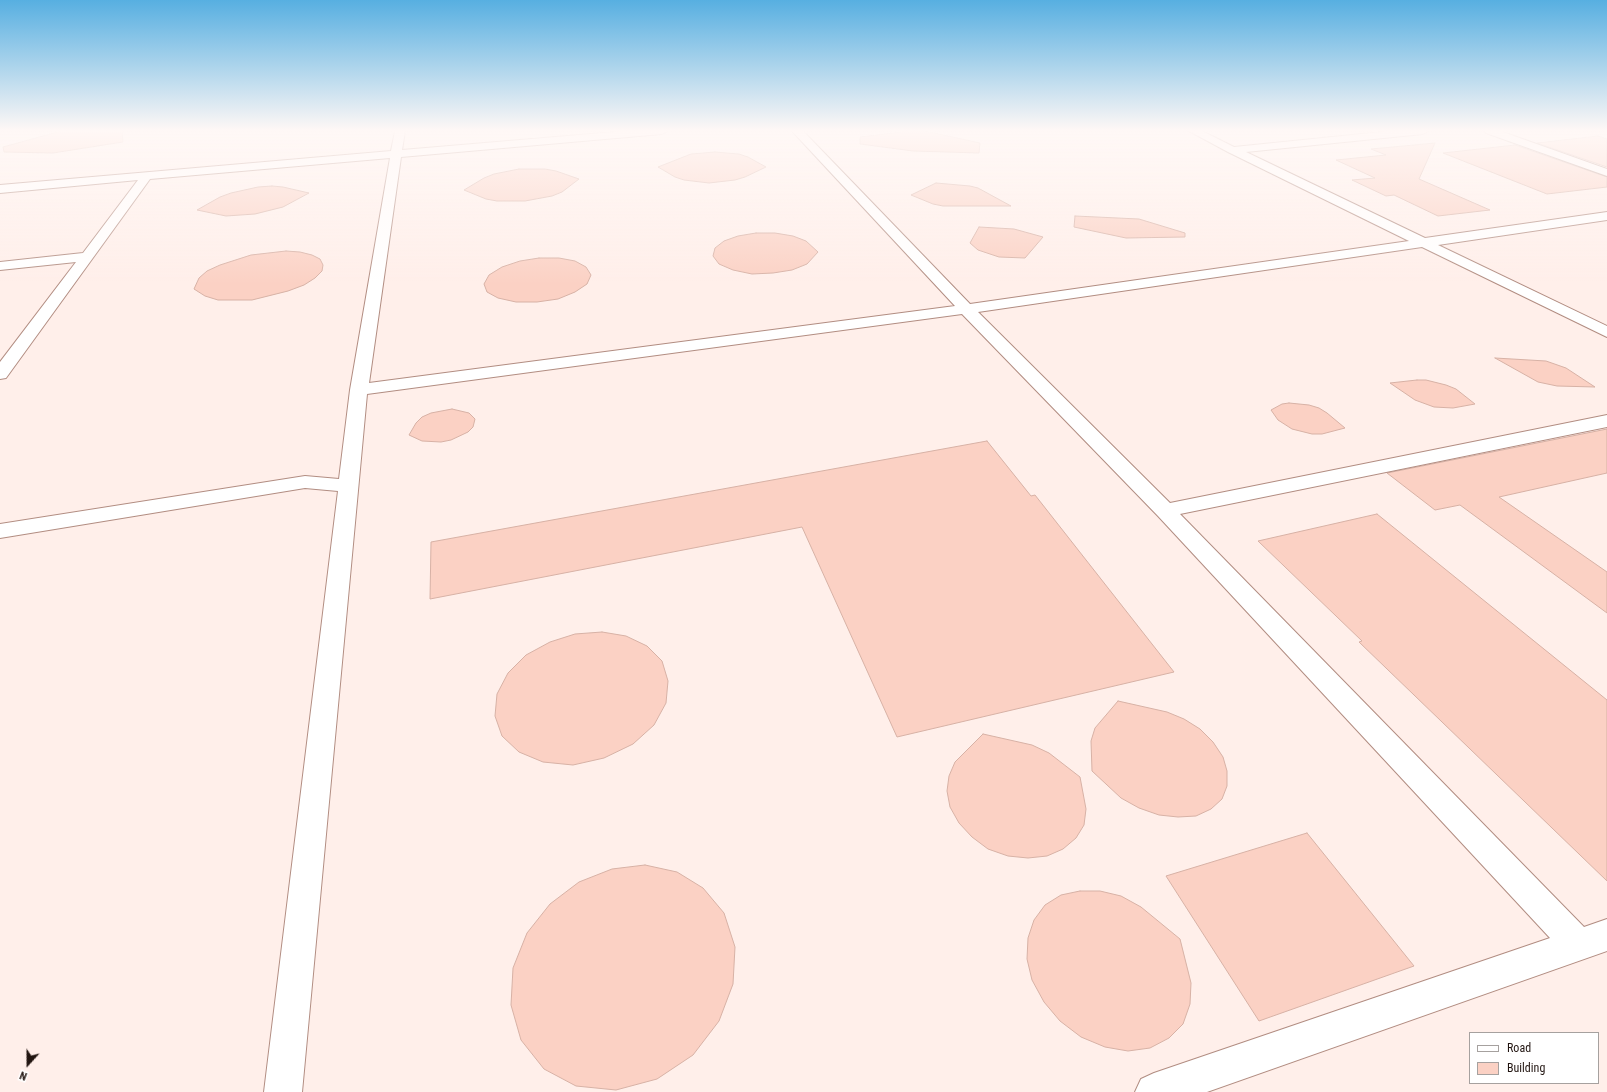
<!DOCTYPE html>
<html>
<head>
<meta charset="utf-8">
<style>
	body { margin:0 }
	#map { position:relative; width:1607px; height:1092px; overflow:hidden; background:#ffefea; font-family:"Roboto Condensed",sans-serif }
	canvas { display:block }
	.legend { position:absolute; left:1469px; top:1032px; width:130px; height:52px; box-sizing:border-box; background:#fff; border:1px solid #a6a19f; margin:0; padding:5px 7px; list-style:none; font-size:12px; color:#211410 }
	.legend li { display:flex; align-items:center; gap:8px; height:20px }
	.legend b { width:20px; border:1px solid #a6a19f }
	.north { position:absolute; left:8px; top:1044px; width:40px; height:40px; -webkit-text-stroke:3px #fff; paint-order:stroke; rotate:201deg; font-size:11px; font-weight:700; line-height:16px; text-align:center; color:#211410 }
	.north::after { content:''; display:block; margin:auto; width:14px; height:18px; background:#211410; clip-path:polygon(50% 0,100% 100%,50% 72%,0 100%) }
</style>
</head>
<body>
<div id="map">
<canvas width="1607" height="1092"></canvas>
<ul class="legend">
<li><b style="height:5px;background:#fff"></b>Road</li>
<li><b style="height:11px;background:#fbd1c4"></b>Building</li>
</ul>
<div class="north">N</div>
</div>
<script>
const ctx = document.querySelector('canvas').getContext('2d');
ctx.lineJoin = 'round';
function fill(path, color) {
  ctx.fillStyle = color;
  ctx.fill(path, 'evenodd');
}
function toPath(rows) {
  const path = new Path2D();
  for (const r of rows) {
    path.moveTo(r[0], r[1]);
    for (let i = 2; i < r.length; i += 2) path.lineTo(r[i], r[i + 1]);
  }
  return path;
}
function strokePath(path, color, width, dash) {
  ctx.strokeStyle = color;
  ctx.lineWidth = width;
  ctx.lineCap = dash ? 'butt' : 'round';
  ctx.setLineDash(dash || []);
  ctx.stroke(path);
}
const building = toPath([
	[61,131,122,131,123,142,53,153,4,152,3,147,61,131],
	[909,131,930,132,980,143,979,153,913,151,860,144,860,137,909,131],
	[1598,136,1607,139,1607,167,1537,143,1598,136],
	[1435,143,1419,179,1490,210,1438,216,1394,195,1386,196,1352,180,1375,178,1336,160,1386,155,1371,149,1435,143],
	[1515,145,1607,177,1607,187,1547,194,1443,153,1515,145],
	[715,152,739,154,748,157,766,167,745,177,735,180,709,183,684,180,675,177,658,167,691,154,715,152],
	[519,169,545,169,556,171,579,179,562,192,552,196,525,201,497,201,486,199,464,190,484,178,494,174,519,169],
	[936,183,970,186,978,188,1011,206,943,206,933,204,911,195,936,183],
	[272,186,283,187,309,193,283,207,255,214,226,216,197,210,220,197,231,193,258,187,272,186],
	[1075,216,1139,219,1185,233,1185,237,1126,238,1074,227,1075,216],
	[979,227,1014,229,1043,237,1025,258,999,257,978,250,970,243,979,227],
	[756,233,775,233,793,236,806,241,818,252,807,264,792,270,773,273,752,274,733,270,719,264,713,256,715,248,724,241,738,236,756,233],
	[286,251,300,252,312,255,320,259,323,265,322,271,315,278,304,285,288,291,252,300,218,300,205,296,194,289,199,278,207,271,220,265,251,255,286,251],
	[539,258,559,258,575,261,586,267,591,275,587,284,575,292,558,299,537,302,516,302,498,298,487,292,484,284,489,275,502,267,520,261,539,258],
	[1495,358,1546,361,1566,368,1595,387,1557,386,1538,382,1495,358],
	[1417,380,1426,380,1446,385,1456,389,1475,404,1453,408,1434,407,1415,400,1390,383,1417,380],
	[1289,403,1309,405,1319,408,1327,413,1345,428,1322,434,1312,434,1292,429,1278,420,1271,410,1282,404,1289,403],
	[452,409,469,413,475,419,473,427,468,432,451,440,441,442,422,441,409,435,416,423,422,417,431,413,452,409],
	[1607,429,1607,473,1499,497,1607,572,1607,613,1460,505,1435,510,1387,473,1607,429],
	[987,441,1031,496,1035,495,1174,672,897,737,802,527,430,599,431,542,987,441],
	[1377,514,1607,700,1607,881,1359,642,1362,641,1258,541,1377,514],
	[602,632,626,636,647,646,662,661,668,681,666,703,654,725,633,744,604,758,573,765,543,762,519,752,502,736,495,716,497,694,508,673,526,655,550,642,575,634,602,632],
	[1118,701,1167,712,1184,719,1200,729,1213,742,1223,757,1227,771,1227,786,1222,799,1211,809,1196,816,1178,817,1159,815,1139,808,1121,798,1092,771,1091,741,1095,728,1118,701],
	[983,734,1032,745,1049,753,1080,777,1086,809,1084,825,1076,838,1063,849,1047,856,1028,858,1008,856,988,849,972,837,959,823,950,807,947,791,949,776,955,762,983,734],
	[1307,833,1414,966,1259,1021,1166,876,1307,833],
	[645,865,677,872,703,888,724,913,735,947,733,984,719,1021,693,1055,657,1079,616,1090,576,1086,544,1069,521,1040,511,1005,513,968,527,933,550,904,579,882,612,869,645,865],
	[1080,891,1100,891,1121,896,1141,907,1180,939,1191,983,1190,1004,1183,1024,1169,1038,1150,1048,1128,1051,1105,1047,1081,1037,1060,1021,1044,1002,1032,980,1027,959,1028,938,1034,920,1045,905,1061,895,1080,891]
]);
const minor = toPath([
	[395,131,405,131,402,150,626,131,667,131,662,134,401,157,369,383,955,306,792,131,803,131,970,304,1409,241,1228,152,1189,131,1202,131,1234,147,1391,131,1428,131,1423,134,1246,152,1425,238,1607,212,1607,220,1438,245,1607,326,1607,337,1422,247,978,312,1170,503,1607,415,1607,427,1180,514,1584,927,1607,919,1607,951,1207,1092,1135,1092,1141,1079,1154,1073,1550,938,1158,516,962,314,367,394,302,1092,264,1092,338,491,305,488,0,538,0,524,305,476,339,479,350,390,390,158,150,179,6,378,0,379,0,362,76,262,0,270,0,262,83,253,138,180,0,193,0,185,391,151,395,131],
	[1485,131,1500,131,1607,169,1607,176,1486,133,1485,131]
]);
fill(building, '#fbd1c4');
strokePath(building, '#d7b1a5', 1);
strokePath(minor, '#b28d82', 2);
fill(minor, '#fff');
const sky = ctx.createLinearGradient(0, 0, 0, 284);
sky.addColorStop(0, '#57afe1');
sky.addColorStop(0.46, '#fff8f6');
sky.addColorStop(1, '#fff8f600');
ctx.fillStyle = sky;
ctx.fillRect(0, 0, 1607, 284);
</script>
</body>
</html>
